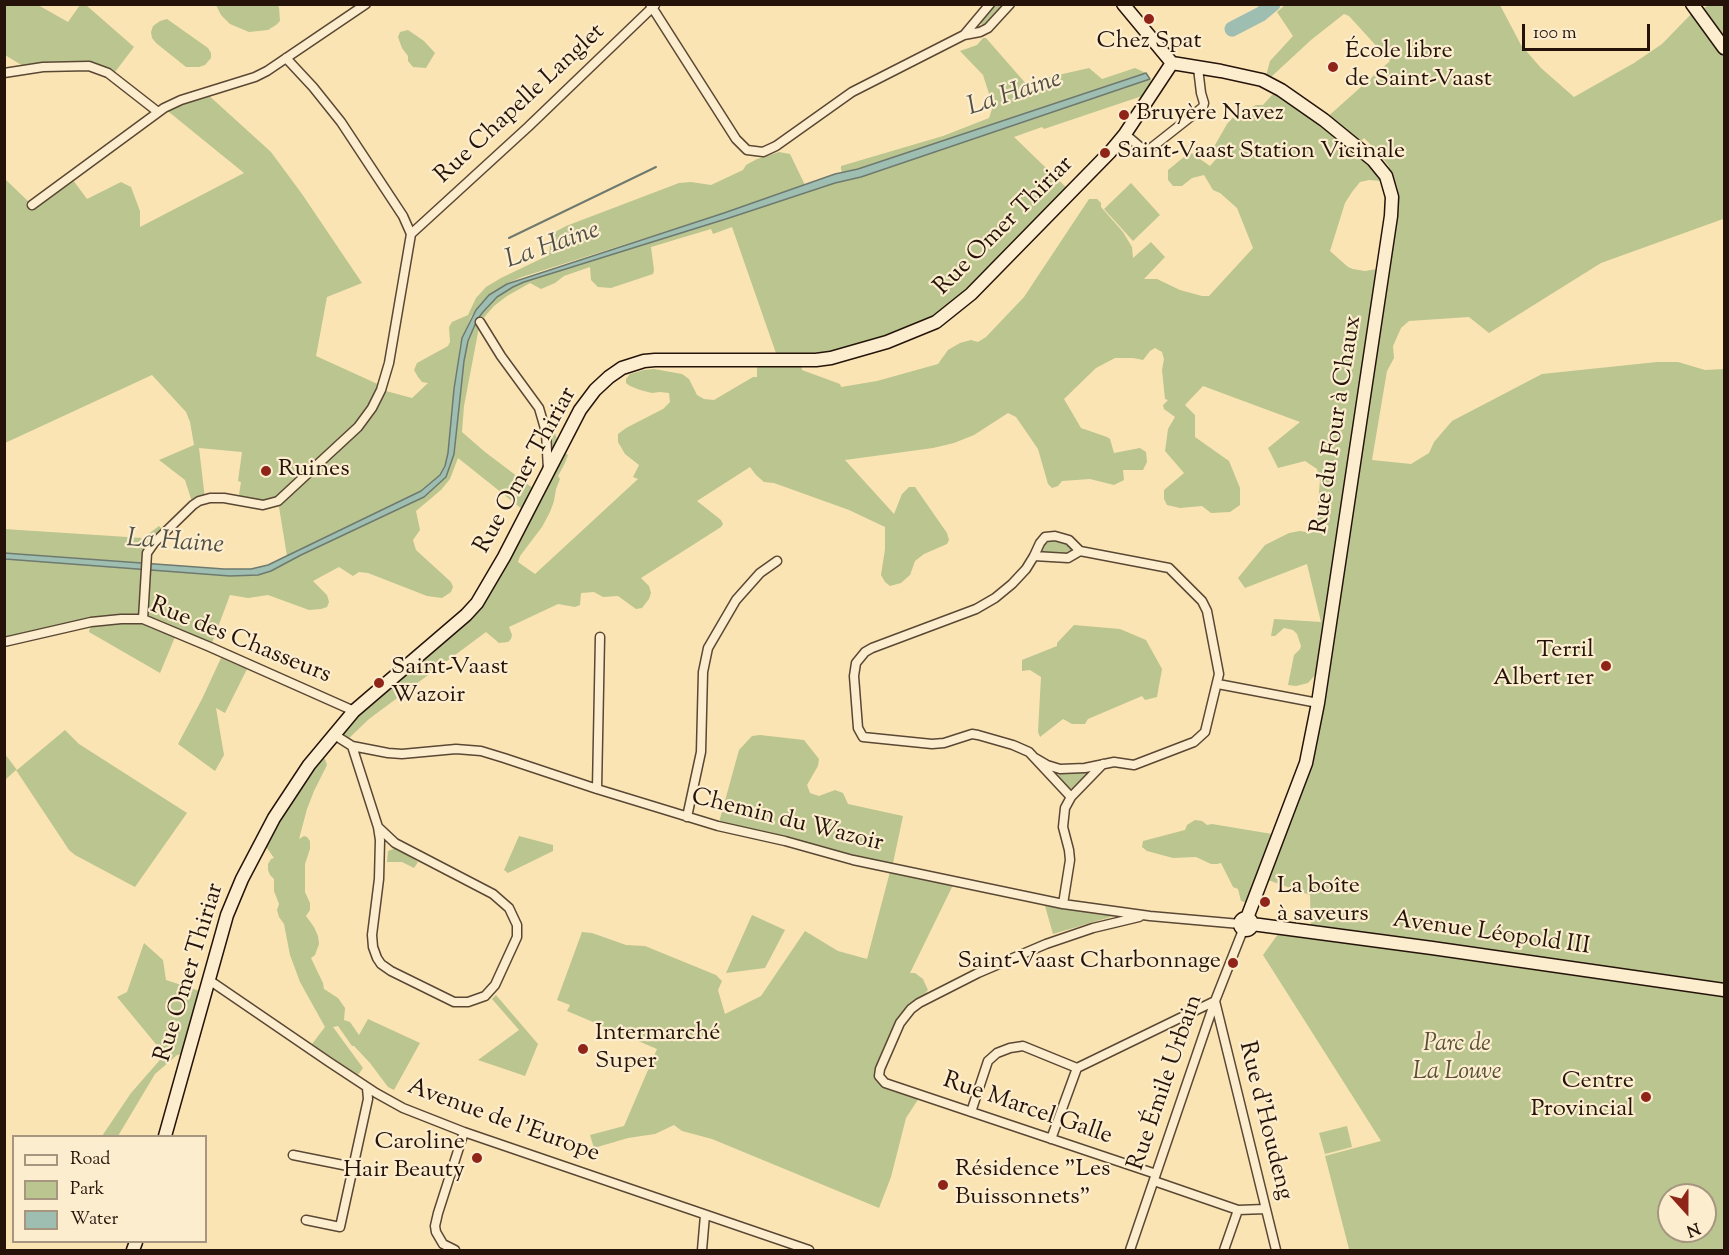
<!DOCTYPE html>
<html>
<head>
<meta charset="utf-8">
<style>
	body { margin:0 }
	#map { position:relative; width:1729px; height:1255px; overflow:hidden; background:#fbe4b3; font-family:"Sorts Mill Goudy",serif }
	canvas { display:block }
	.frame { position:absolute; inset:0; border:6px solid #25130a; pointer-events:none }
	.legend { position:absolute; left:12px; top:1135px; width:195px; height:108px; box-sizing:border-box; background:#fcedce; border:2px solid #a69680; margin:0; padding:8px 10px; list-style:none; font-size:18px; color:#25130a }
	.legend li { display:flex; align-items:center; gap:12px; height:30px }
	.legend b { width:30px; border:2px solid #a69680 }
	.north { position:absolute; left:1657px; top:1183px; width:60px; height:60px; box-sizing:border-box; background:#fcedce; border:2px solid #a69680; border-radius:50%; rotate:159deg; font-size:16px; font-weight:700; line-height:24px; text-align:center; color:#25130a }
	.north::after { content:''; display:block; margin:auto; width:21px; height:27px; background:#8f2418; clip-path:polygon(50% 0,100% 100%,50% 72%,0 100%) }
	.scale { position:absolute; left:1522px; top:24px; width:128px; height:27px; box-sizing:border-box; border:3px solid #25130a; border-top:0; padding-left:8px; font-size:18px; line-height:21px; white-space:nowrap; color:#25130a; -webkit-text-stroke:4px #fcedce; paint-order:stroke }
</style>
</head>
<body>
<div id="map">
<canvas width="1729" height="1255"></canvas>
<div class="frame"></div>
<ul class="legend">
<li><b style="height:8px;background:#fcedce"></b>Road</li>
<li><b style="height:16px;background:#bac590"></b>Park</li>
<li><b style="height:16px;background:#9fbeb2"></b>Water</li>
</ul>
<div class="north">N</div>
<div class="scale">100 m</div>
</div>
<script>
const ctx = document.querySelector('canvas').getContext('2d');
ctx.lineJoin = 'round';
function fill(path, color) {
  ctx.fillStyle = color;
  ctx.fill(path, 'evenodd');
}
function toPath(rows) {
  const path = new Path2D();
  for (const r of rows) {
    if (r.length === 3) {
      path.moveTo(r[0] + r[2], r[1]);
      path.arc(r[0], r[1], r[2], 0, 2 * Math.PI);
      continue;
    }
    path.moveTo(r[0], r[1]);
    for (let i = 2; i < r.length; i += 2) path.lineTo(r[i], r[i + 1]);
  }
  return path;
}
function strokePath(path, color, width, dash) {
  ctx.strokeStyle = color;
  ctx.lineWidth = width;
  ctx.lineCap = dash ? 'butt' : 'round';
  ctx.setLineDash(dash || []);
  ctx.stroke(path);
}
function label(font, color, halo, rows, align = 'center') {
  ctx.font = font + ' "Sorts Mill Goudy",serif';
  ctx.lineWidth = 4.5;
  ctx.setLineDash([]);
  ctx.textBaseline = 'middle';
  ctx.strokeStyle = halo;
  ctx.fillStyle = color;
  for (const [text, x, y, turn = 0] of rows) {
    ctx.save();
    ctx.translate(x, y);
    ctx.rotate((+turn || 0) * Math.PI / 180);
    ctx.textAlign = isNaN(turn) ? turn : align;
    if (halo) ctx.strokeText(text, 0, 0);
    ctx.fillText(text, 0, 0);
    ctx.restore();
  }
}
const green = toPath([
	[4,5,38,5,68,22,80,5,86,5,134,47,112,76,99,69,28,69,5,55],
	[216,5,277,5,279,7,280,21,276,25,268,30,249,32,230,24,221,15],
	[995,5,1005,5,989,22,983,25,981,24,981,21],
	[1285,5,1500,5,1521,45,1541,68,1574,97,1634,63,1662,44,1695,10,1697,12,1709,5,1724,5,1724,222,1723,219,1601,263,1489,333,1469,317,1409,321,1401,328,1393,346,1394,358,1387,371,1372,460,1411,464,1429,453,1434,442,1452,421,1542,374,1657,362,1678,362,1705,370,1724,369,1724,1250,1344,1250,1349,1249,1325,1156,1381,1141,1263,955,1278,934,1279,927,1311,931,1310,895,1268,880,1306,763,1316,674,1308,683,1296,686,1288,685,1294,655,1300,649,1301,646,1297,634,1293,630,1284,628,1275,636,1271,636,1274,619,1321,622,1307,564,1245,588,1238,578,1265,545,1289,533,1300,531,1312,533,1316,528,1320,480,1317,469,1305,461,1278,468,1268,448,1300,422,1203,386,1185,405,1195,415,1195,437,1229,461,1240,488,1240,505,1230,512,1211,513,1202,506,1180,508,1167,505,1164,499,1164,490,1184,473,1165,451,1168,429,1175,417,1164,409,1163,405,1168,400,1165,399,1162,370,1164,359,1162,352,1155,348,1150,351,1143,360,1133,358,1115,358,1096,368,1064,399,1081,428,1107,437,1110,439,1114,453,1140,448,1146,452,1147,462,1143,470,1123,470,1124,480,1114,485,1090,479,1062,481,1058,486,1052,488,1048,484,1038,449,1016,417,1008,413,974,435,954,443,933,448,845,460,894,514,902,494,909,487,915,487,947,533,949,540,947,544,924,554,915,561,910,575,901,583,890,586,885,582,881,575,885,549,885,527,849,510,774,483,764,482,756,475,750,467,697,501,721,520,723,524,721,527,641,578,649,586,651,593,649,599,642,608,636,609,618,596,603,597,594,592,581,593,580,605,575,607,558,604,509,627,512,635,511,639,508,642,499,643,486,632,369,719,345,742,333,734,466,615,527,513,458,458,450,479,441,490,416,511,420,530,413,540,416,550,451,582,453,587,451,592,442,598,427,596,368,573,359,572,353,576,339,567,313,581,327,595,329,602,327,607,321,609,309,610,268,595,248,598,230,595,212,643,155,618,144,619,150,628,175,637,160,673,89,632,91,623,5,642,5,559,230,576,258,575,297,550,287,556,278,501,238,501,241,482,238,481,242,452,199,448,205,499,193,505,185,480,159,460,194,445,190,422,186,412,152,375,5,443,4,178,32,205,70,176,87,199,121,182,131,187,140,211,140,227,244,173,164,108,205,92,271,152,302,194,362,283,327,297,316,356,382,386,382,390,412,398,428,383,422,382,418,377,414,370,417,363,448,346,450,342,449,327,452,322,468,315,476,298,486,287,501,278,549,255,550,246,555,232,566,226,679,183,691,182,711,185,743,170,746,165,757,159,779,152,790,154,805,185,724,213,522,277,506,284,489,295,471,317,460,346,451,417,457,420,465,351,472,331,477,320,491,302,513,287,524,282,729,218,835,183,861,177,1150,79,1155,90,1154,92,1044,129,1042,127,1014,137,1070,191,971,294,923,328,801,360,802,370,840,384,841,387,877,381,938,364,948,350,960,343,971,340,978,342,986,337,1024,297,1089,199,1097,199,1101,203,1101,207,1123,232,1132,247,1133,258,1151,242,1165,257,1144,279,1157,279,1180,290,1202,296,1209,296,1253,248,1237,208,1220,193,1213,190,1204,175,1192,178,1182,186,1173,186,1168,180,1168,170,1190,152,1210,166,1216,159,1215,145,1227,124,1235,115,1256,105,1263,105,1272,95,1281,90,1324,120,1390,61,1349,16,1344,14,1311,40,1271,77,1266,76,1270,61,1293,36,1277,12],
	[1364,138,1375,149,1388,165,1396,185,1398,194,1398,209,1388,276,1383,268,1365,271,1353,269,1348,267,1330,251,1345,203,1352,192,1360,182,1369,180,1381,181,1386,176,1356,146],
	[732,227,778,359,757,359,757,377,753,377,714,400,704,399,697,395,689,379,682,374,654,369,644,370,630,374,626,379,626,383,630,386,640,390,652,393,660,392,669,393,670,402,663,409,626,428,618,434,618,442,625,454,639,465,633,477,638,479,535,574,518,562,520,556,542,527,550,512,554,501,556,489,560,479,558,476,565,463,568,455,560,449,563,443,557,439,552,425,546,432,548,473,538,492,485,452,462,432,464,406,480,322,494,306,507,296,530,283,541,289,555,283,564,276,590,267,591,280,598,287,611,288,653,274,654,270,651,247,711,229,713,234],
	[1669,1195,1705,1195,1705,1231,1669,1231],
	[167,19,208,48,211,53,211,58,205,65,199,67,186,67,156,43,152,38,151,32,153,26,160,21],
	[408,30,424,41,435,53,426,68,413,67,408,61,408,56,402,48,398,37,400,32],
	[983,38,986,38,1035,94,1050,83,1045,78,1089,68,1102,79,1135,68,1146,73,858,169,842,172,841,169,841,166,943,136,989,118,993,106,983,75,960,51,977,45],
	[1131,183,1160,215,1133,241,1104,209],
	[159,526,165,532,154,543,146,563,5,553,4,529,143,538],
	[1050,539,1066,542,1072,548,1071,552,1068,555,1042,552,1041,549,1046,541],
	[1074,625,1120,629,1146,640,1162,669,1157,697,1145,700,1142,696,1088,719,1085,724,1072,724,1063,719,1040,737,1038,732,1041,677,1030,670,1022,671,1022,660,1057,646,1057,643],
	[221,658,247,669,225,713,216,708,224,755,215,771,178,744,202,699],
	[65,730,79,744,187,813,135,887,75,855,69,850,16,770,5,780,5,754,17,770],
	[760,735,804,740,819,759,818,766,807,785,810,793,819,796,835,790,843,793,848,804,903,816,892,868,955,881,910,973,915,973,923,979,928,990,925,993,928,992,930,997,911,1009,880,1069,881,1079,921,1095,906,1118,891,1177,879,1208,712,1139,682,1131,674,1125,655,1134,628,1138,594,1148,590,1135,624,1126,657,1049,567,1011,570,1005,557,1000,582,932,592,933,626,945,645,946,716,975,722,981,718,990,725,1014,761,996,805,931,838,951,867,959,891,868,718,826,739,750,752,736],
	[321,757,325,759,327,765,314,791,307,809,299,839,304,836,307,837,310,841,310,849,305,864,305,892,310,903,310,910,306,916,314,927,318,936,319,944,315,955,311,958,323,983,324,989,338,998,345,1008,344,1020,350,1022,359,1035,368,1019,420,1043,394,1090,388,1087,370,1063,354,1046,352,1046,338,1026,333,1027,363,1068,358,1075,312,1044,325,1027,300,982,290,955,284,924,279,917,277,910,279,904,274,891,274,879,270,875,268,870,268,864,271,859,274,858,262,841],
	[1085,772,1086,775,1074,788,1070,789,1058,776,1059,773],
	[1195,820,1202,821,1207,825,1212,824,1272,834,1253,905,1241,901,1238,889,1233,887,1221,863,1217,864,1211,864,1196,857,1173,858,1147,851,1142,847,1143,841,1185,830,1187,825],
	[519,836,553,845,553,851,508,873,504,870],
	[396,848,400,849,418,862,414,868,402,862,387,862,388,851],
	[1045,906,1112,915,1114,916,1053,934],
	[752,915,785,930,765,968,726,973],
	[144,943,163,960,166,980,206,993,189,1053,177,1055,155,1074,118,1136,102,1136,131,1093,159,1061,164,1054,117,997,127,992],
	[496,995,538,1044,525,1076,478,1060,519,1030,492,999],
	[1347,1126,1352,1147,1325,1154,1319,1133]
]);
const water = toPath([
	[1270,4,1278,5,1261,18,1238,29,1235,25,1255,15,1270,4],
	[1146,73,1150,79,861,177,835,183,729,218,524,282,513,287,497,297,483,312,477,320,468,341,464,361,454,454,446,477,424,497,301,555,271,571,258,575,230,576,5,559,4,553,224,569,251,569,268,565,421,491,440,475,445,466,448,453,454,389,462,338,476,310,489,295,507,284,724,213,835,174,858,169,1146,73]
]);
const stream = toPath([
	[509,238,656,167]
]);
const river = toPath([
	[1232,29,1261,14,1273,4]
]);
const street = toPath([
	[650,4,736,139,747,150,763,152,776,146,852,92,964,35,990,4],
	[964,35,980,32,988,28,1010,4],
	[286,58,313,87,341,122,403,216,411,234],
	[4,73,43,67,89,66,108,73,158,112],
	[1125,134,1146,152,1203,107,1204,103,1201,93,1198,68],
	[32,205,164,108,181,100,255,77,267,71,366,4],
	[411,234,528,127,655,5],
	[480,322,501,356,539,408,546,432,548,470],
	[1034,556,1068,558,1080,551],
	[143,619,147,553,154,543,193,505,199,501,210,498,224,498,263,505,278,501,358,427,372,408,381,390,389,363,411,234],
	[4,642,91,622,121,619,143,619,210,647,354,711],
	[1218,684,1318,703],
	[333,734,352,746,388,753,402,754,456,749,481,751,504,758,597,789,718,826,785,841,853,860,1063,904,1150,916,1240,924],
	[352,746,378,827,380,840,379,879,372,935,373,947,377,958,381,964,391,971,454,1002,468,1002,485,996,495,985,517,937,517,925,509,908,493,894,395,843,378,827],
	[1035,758,1047,765,1060,769,1085,768,1114,762,1134,765,1194,742,1205,732,1219,674,1207,611,1202,601,1169,568,1080,551,1069,540,1055,536,1045,537,1040,543,1034,556,1026,569,1012,584,995,598,976,609,872,648,865,652,856,663,854,676,858,728,863,737,932,744,944,743,972,734,978,735,1013,745,1029,752,1071,797],
	[597,789,600,637],
	[687,817,701,752,703,672,708,648,736,600,760,573,777,561],
	[1063,904,1070,860,1069,850,1063,827,1065,808,1071,797,1103,764],
	[1139,917,1093,928,1046,944,978,973,919,1003,911,1009,900,1023,880,1069,879,1076,885,1083,1156,1174],
	[209,980,329,1062,376,1093,403,1108,464,1132,809,1250],
	[1215,1001,1276,1250],
	[1077,1068,1215,1001],
	[971,1112,988,1061,997,1053,1010,1048,1023,1046,1077,1068],
	[1051,1139,1077,1068],
	[293,1155,353,1167],
	[1154,1181,1238,1210,1265,1209],
	[306,1220,340,1227,368,1099,367,1088],
	[455,1250,443,1244,436,1232,435,1226,438,1213,464,1132],
	[702,1250,705,1215],
	[1130,1250,1215,1001,1243,930],
	[1224,1250,1238,1210]
]);
const secondary = toPath([
	[1123,4,1172,63],
	[1692,4,1724,48],
	[1172,63,1221,71,1262,80,1281,90,1324,120,1373,160,1386,176,1392,197,1391,216,1318,703,1306,763,1247,918],
	[1246,924,6],
	[1252,924,1432,948,1724,990],
	[165,1136,227,915,242,879,274,818,309,765,354,711,466,615,477,603,504,557,580,410,595,390,609,377,622,368,644,361,655,360,816,360,831,358,887,342,936,322,971,294,1110,152,1125,134,1172,63],
	[133,1250,136,1242]
]);
const markers = [
	[1149,19,6,"#8f2418"],
	[1333,67,6,"#8f2418"],
	[1124,115,6,"#8f2418"],
	[1105,153,6,"#8f2418"],
	[266,471,6,"#8f2418"],
	[1606,666,6,"#8f2418"],
	[379,683,6,"#8f2418"],
	[1265,902,6,"#8f2418"],
	[1233,963,6,"#8f2418"],
	[583,1049,6,"#8f2418"],
	[1646,1097,6,"#8f2418"],
	[477,1158,6,"#8f2418"],
	[943,1185,6,"#8f2418"]
];
const poiNames = [
	["Chez Spat",1149,43,"center"],
	["École libre",1345,53],
	["de Saint-Vaast",1345,81],
	["Bruyère Navez",1136,115],
	["Saint-Vaast Station Vicinale",1117,153],
	["Ruines",278,471],
	["Terril",1594,652,"right"],
	["Albert 1er",1594,680,"right"],
	["Saint-Vaast",391,669],
	["Wazoir",391,697],
	["La boîte",1277,888],
	["à saveurs",1277,916],
	["Saint-Vaast Charbonnage",1221,963,"right"],
	["Intermarché",595,1035],
	["Super",595,1063],
	["Centre",1634,1083,"right"],
	["Provincial",1634,1111,"right"],
	["Caroline",465,1144,"right"],
	["Hair Beauty",465,1172,"right"],
	["Résidence \"Les",955,1171],
	["Buissonnets\"",955,1199]
];
const streetNames = [
	["Rue Chapelle Langlet",521,105,-43],
	["Rue Omer Thiriar",1005,227,-45],
	["Rue du Four à Chaux",1338,425,-81],
	["Rue Omer Thiriar",527,471,-61],
	["Rue des Chasseurs",240,642,22],
	["Chemin du Wazoir",787,822,14],
	["Avenue Léopold III",1491,935,8],
	["Rue Omer Thiriar",191,973,-73],
	["Rue Émile Urbain",1167,1083,-71],
	["Rue Marcel Galle",1027,1110,19],
	["Rue d'Houdeng",1264,1121,76],
	["Avenue de l'Europe",503,1122,20]
];
const parkNames = [
	["Parc de",1457,1046],
	["La Louve",1457,1074]
];
const waterNames = [
	["La Haine",1015,95,-18],
	["La Haine",553,247,-19],
	["La Haine",175,544,4]
];
fill(green, '#bac590');
fill(water, '#9fbeb2');
strokePath(water, '#6e7a6f', 1.5);
strokePath(stream, '#6e7a6f', 2);
strokePath(river, '#9fbeb2', 15);
strokePath(street, '#5a4734', 11);
strokePath(secondary, '#25130a', 15);
strokePath(street, '#fcedce', 8);
strokePath(secondary, '#fcedce', 12);
for (const [x, y, r, color] of markers) {
  const dot = new Path2D();
  dot.arc(x, y, r, 0, 2 * Math.PI);
  ctx.fillStyle = color;
  ctx.fill(dot);
  strokePath(dot, '#fcedce', 2);
}
label('24px', '#25130a', '#fcedce', poiNames, 'left');
label('24px', '#25130a', '#fcedce', streetNames);
label('italic 24px', '#595139', '#fcedce', parkNames);
label('italic 26px', '#504f45', '#fcedce', waterNames);
</script>
</body>
</html>
